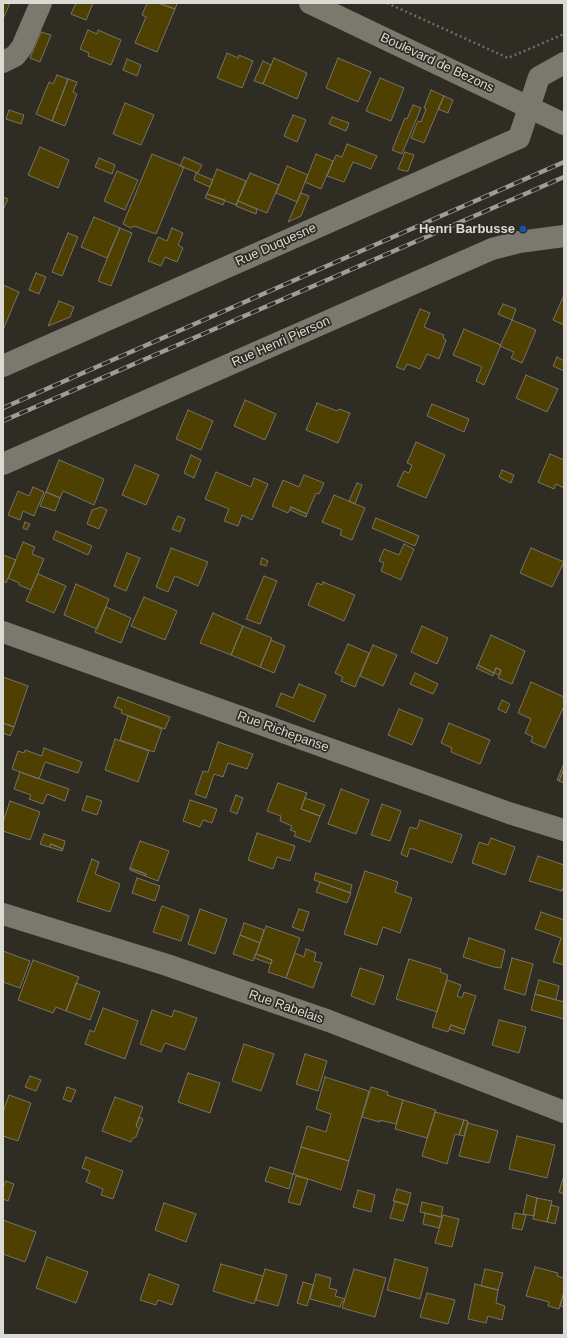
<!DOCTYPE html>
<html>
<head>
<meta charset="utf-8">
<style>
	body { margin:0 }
	#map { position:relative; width:567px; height:1338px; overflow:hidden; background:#2e2c23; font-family:Arial,sans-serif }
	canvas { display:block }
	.frame { position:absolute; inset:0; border:4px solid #dbdad4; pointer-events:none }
</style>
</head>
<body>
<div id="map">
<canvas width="567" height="1338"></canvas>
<div class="frame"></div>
</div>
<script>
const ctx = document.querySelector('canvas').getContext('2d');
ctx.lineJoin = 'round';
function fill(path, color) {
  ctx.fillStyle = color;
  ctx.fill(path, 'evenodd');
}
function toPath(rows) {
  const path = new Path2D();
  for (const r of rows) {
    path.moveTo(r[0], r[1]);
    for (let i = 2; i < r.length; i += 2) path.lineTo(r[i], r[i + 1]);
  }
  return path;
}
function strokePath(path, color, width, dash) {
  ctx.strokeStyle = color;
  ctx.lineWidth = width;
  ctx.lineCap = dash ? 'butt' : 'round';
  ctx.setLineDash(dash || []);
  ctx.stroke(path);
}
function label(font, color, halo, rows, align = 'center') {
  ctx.font = font + ' Arial,sans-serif';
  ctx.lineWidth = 3.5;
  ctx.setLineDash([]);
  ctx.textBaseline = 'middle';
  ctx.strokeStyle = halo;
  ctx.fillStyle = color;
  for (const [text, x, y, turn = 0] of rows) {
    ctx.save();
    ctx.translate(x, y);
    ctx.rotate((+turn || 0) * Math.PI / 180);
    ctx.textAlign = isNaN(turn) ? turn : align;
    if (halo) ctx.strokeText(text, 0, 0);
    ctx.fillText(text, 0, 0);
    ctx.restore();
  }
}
const building = toPath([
	[3,3,10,3,3,19,3,3],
	[76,3,93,3,86,20,71,14,76,3],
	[147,3,158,3,175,9,157,52,135,43,146,17,142,15,147,3],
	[158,3,174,3,177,4,175,9,158,3],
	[88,30,97,34,98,30,121,40,111,65,88,56,89,53,80,49,88,30],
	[41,32,51,35,40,62,30,58,41,32],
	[227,53,238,58,239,55,253,61,242,88,217,78,227,53],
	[274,58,307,73,297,99,263,84,274,58],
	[338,58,371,72,358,102,326,88,338,58],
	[127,59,141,65,137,76,123,70,127,59],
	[263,61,271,65,263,84,254,81,263,61],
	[57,75,68,79,52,121,36,114,49,82,53,84,57,75],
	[380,78,404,88,391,121,366,111,380,78],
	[68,79,77,82,73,92,77,94,65,126,52,121,68,79],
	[431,90,444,96,424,143,411,138,418,121,421,122,426,109,424,108,431,90],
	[444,96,453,100,448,113,438,109,444,96],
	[125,103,154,115,141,145,113,134,125,103],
	[413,105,421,108,402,154,392,150,405,118,407,119,413,105],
	[9,110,24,115,21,124,6,119,9,110],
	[293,115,306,120,297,142,284,136,293,115],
	[332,117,349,123,346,131,329,124,332,117],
	[347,144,377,156,371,169,353,162,344,182,327,176,336,155,342,157,347,144],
	[40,147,69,160,58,188,28,175,40,147],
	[405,152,414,155,408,171,405,171,398,169,405,152],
	[152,154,184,167,156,234,134,226,131,228,123,224,152,154],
	[316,154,333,161,321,189,305,182,316,154],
	[184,157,202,165,198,173,180,166,184,157],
	[99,158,115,165,112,174,95,167,99,158],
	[287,166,308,175,297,202,276,193,287,166],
	[217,169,246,181,236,205,207,194,217,169],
	[117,171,138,180,125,210,104,201,117,171],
	[196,173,213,180,210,187,194,180,196,173],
	[250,173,279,185,267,213,238,201,250,173],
	[301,193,309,196,301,216,288,222,301,193],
	[207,194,225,200,223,205,205,198,207,194],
	[3,197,8,199,3,210,3,197],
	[238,201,257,209,256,214,236,206,238,201],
	[94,217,120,228,107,258,81,247,94,217],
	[120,228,132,233,111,286,98,281,120,228],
	[172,228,183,233,178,245,183,248,177,262,165,257,161,266,148,261,158,237,167,241,172,228],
	[68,233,78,237,62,276,52,272,68,233],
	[36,273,46,277,39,294,29,290,36,273],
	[3,285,19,292,3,330,3,285],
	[564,295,564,325,553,320,564,295],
	[59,301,74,307,70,317,48,326,59,301],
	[503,304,516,309,512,320,498,314,503,304],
	[420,309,430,313,424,327,444,335,443,338,446,340,439,359,427,354,420,369,407,364,404,370,396,367,420,309],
	[512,320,536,330,522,363,511,358,514,352,500,346,512,320],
	[464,329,501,345,484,385,476,381,482,367,453,355,464,329],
	[557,357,564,361,564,371,553,366,557,357],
	[526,375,558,389,547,412,516,398,526,375],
	[245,400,276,414,265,440,234,426,245,400],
	[317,403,337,411,339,409,350,413,338,443,306,430,317,403],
	[432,404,469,419,464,432,427,416,432,404],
	[188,410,213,421,201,450,176,439,188,410],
	[416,442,445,455,426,498,397,486,404,471,409,473,412,465,407,463,416,442],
	[550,454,564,460,564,488,556,484,554,489,538,482,550,454],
	[191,455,201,460,194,478,184,473,191,455],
	[59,460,104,479,94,505,63,491,60,498,46,492,59,460],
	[135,465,159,475,146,505,122,495,135,465],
	[502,470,514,475,511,483,499,477,502,470],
	[216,472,251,487,254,478,268,484,252,520,242,515,238,526,224,521,229,509,205,499,216,472],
	[304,475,324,483,319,494,316,493,307,514,291,507,288,513,272,506,283,480,299,487,304,475],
	[357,483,362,485,355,504,349,501,357,483],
	[33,487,44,492,34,516,23,511,20,520,8,515,18,491,29,496,33,487],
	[46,492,60,498,55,511,40,506,46,492],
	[334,495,365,508,352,540,340,535,342,530,322,522,334,495],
	[101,507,107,510,99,529,87,524,92,510,101,507],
	[291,507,307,514,306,517,290,510,291,507],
	[178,516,185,519,180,532,172,529,178,516],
	[376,518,419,536,415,546,372,528,376,518],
	[25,522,30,524,27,530,23,528,25,522],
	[56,531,92,546,88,555,53,539,56,531],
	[23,542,35,547,32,554,44,559,31,590,19,585,19,583,8,578,23,542],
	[404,544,414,549,401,580,381,571,384,563,379,561,384,549,399,555,404,544],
	[171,548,208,562,198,586,175,576,168,592,156,587,171,548],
	[531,548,564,562,552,587,520,573,531,548],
	[127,553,140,558,126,591,114,586,127,553],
	[3,555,16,560,6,583,3,581,3,555],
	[262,558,268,561,266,566,260,564,262,558],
	[38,574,66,586,54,613,26,601,38,574],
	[264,576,277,581,260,624,246,619,264,576],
	[323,582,355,595,344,621,308,605,317,583,322,585,323,582],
	[76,584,109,599,97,629,64,615,76,584],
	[144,597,177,611,165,640,131,626,144,597],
	[106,607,131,618,121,643,95,632,106,607],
	[213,613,243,626,231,655,200,643,213,613],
	[243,626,272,638,260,667,231,655,243,626],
	[422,626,448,638,437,664,411,652,422,626],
	[491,635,525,651,512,684,498,678,501,670,496,668,494,673,478,665,491,635],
	[271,640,285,646,274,673,260,667,271,640],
	[348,644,369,653,355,687,341,681,343,677,335,673,348,644],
	[373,645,397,655,383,686,360,676,373,645],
	[478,665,494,673,493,676,476,668,478,665],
	[496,668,501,670,499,675,494,673,496,668],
	[415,673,438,684,433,694,410,684,415,673],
	[3,677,28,686,14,727,3,723,3,677],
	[531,682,564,697,564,706,545,748,531,742,533,737,525,733,531,719,518,713,531,682],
	[299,684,326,695,314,722,276,706,281,693,293,698,299,684],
	[118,697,170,717,165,729,121,713,122,710,114,707,118,697],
	[502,700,510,704,506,713,498,709,502,700],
	[399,709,423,719,412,745,388,735,399,709],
	[128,716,162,729,154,752,120,740,128,716],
	[3,723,14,727,10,736,3,733,3,723],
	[449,723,490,740,480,764,451,752,452,748,441,743,449,723],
	[115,739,149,751,138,782,105,770,115,739],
	[218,742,253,754,247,769,228,763,223,777,214,774,206,798,195,794,203,771,208,772,218,742],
	[44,748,82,762,78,773,45,762,39,779,12,769,18,751,24,753,25,750,42,756,44,748],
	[564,763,564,768,559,781,557,780,564,763],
	[564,768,564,783,559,781,564,768],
	[20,772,69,789,65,801,47,794,43,804,29,799,31,795,14,789,20,772],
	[278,783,307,793,301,809,320,816,310,842,294,836,296,832,290,830,292,826,280,821,281,816,267,811,278,783],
	[341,789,369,800,356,834,328,824,341,789],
	[236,795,243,798,237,814,230,811,236,795],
	[87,796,102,801,97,815,82,810,87,796],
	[305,798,325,805,320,816,301,809,305,798],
	[190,800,217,809,212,823,203,820,200,827,183,821,190,800],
	[10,801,40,812,30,840,3,831,3,822,10,801],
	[382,804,401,811,390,841,371,835,382,804],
	[420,820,462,835,452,863,410,848,407,857,401,854,410,827,417,829,420,820],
	[257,833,295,846,290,861,277,857,273,869,248,860,257,833],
	[44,834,65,841,63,849,51,844,49,847,40,844,44,834],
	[491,838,515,847,505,875,472,863,479,842,488,845,491,838],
	[140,841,169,851,158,881,145,876,146,874,130,868,140,841],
	[51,844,63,849,62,851,49,847,51,844],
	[538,856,564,865,564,885,562,891,529,881,538,856],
	[92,859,99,862,95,874,120,884,110,912,77,901,92,859],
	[130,868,146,874,145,876,130,870,130,868],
	[365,871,398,882,395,892,412,898,400,933,383,927,377,945,344,934,365,871],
	[316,873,352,885,350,893,314,880,316,873],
	[137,878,160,886,155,901,132,893,137,878],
	[320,882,351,893,347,903,316,892,320,882],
	[162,906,189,916,181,941,153,932,162,906],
	[200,909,227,919,215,954,188,944,200,909],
	[299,909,309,912,303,931,292,927,299,909],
	[541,912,564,920,564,965,553,962,561,938,535,929,541,912],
	[244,923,264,930,260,943,240,935,244,923],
	[266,926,300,938,286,978,268,972,272,960,256,954,266,926],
	[240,935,260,943,253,961,233,954,240,935],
	[469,938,505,950,501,968,494,967,463,957,469,938],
	[306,949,316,953,314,961,322,963,313,988,286,978,295,953,304,957,306,949],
	[3,951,30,961,20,988,3,982,3,951],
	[256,954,272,960,271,964,254,958,256,954],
	[512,958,533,964,525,995,504,989,512,958],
	[409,959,441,969,440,972,448,975,437,1012,396,999,409,959],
	[33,960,79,977,66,1011,56,1007,53,1013,18,1000,33,960],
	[360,968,384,976,374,1005,351,996,360,968],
	[447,980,461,985,457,996,462,998,464,992,476,996,465,1030,451,1025,448,1032,432,1027,447,980],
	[539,980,559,986,556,1000,535,994,539,980],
	[76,983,100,992,90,1020,66,1011,76,983],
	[535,994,564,1002,564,1019,531,1010,535,994],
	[103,1008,138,1021,125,1059,85,1044,90,1030,94,1032,103,1008],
	[152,1010,172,1017,174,1010,197,1018,185,1050,165,1043,161,1052,140,1044,152,1010],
	[499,1020,526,1027,519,1053,492,1045,499,1020],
	[451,1025,465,1030,464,1034,449,1029,451,1025],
	[244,1044,274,1054,261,1091,232,1081,244,1044],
	[305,1054,327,1061,318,1091,296,1084,305,1054],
	[188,1073,220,1083,210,1113,178,1102,188,1073],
	[30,1076,41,1080,36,1091,25,1087,30,1076],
	[325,1077,369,1091,349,1161,301,1147,307,1126,326,1132,331,1114,316,1109,325,1077],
	[67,1087,76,1090,71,1102,63,1099,67,1087],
	[371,1087,388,1092,387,1095,403,1100,396,1124,380,1120,380,1122,362,1117,371,1087],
	[9,1095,31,1103,18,1141,3,1136,3,1112,9,1095],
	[115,1097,143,1107,136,1126,139,1129,136,1137,132,1139,131,1142,102,1131,115,1097],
	[403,1100,436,1110,427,1138,395,1129,403,1100],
	[435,1112,464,1120,459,1135,455,1134,447,1164,422,1156,435,1112],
	[139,1117,143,1119,139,1129,136,1126,139,1117],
	[464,1120,468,1121,464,1136,459,1135,464,1120],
	[468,1123,498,1131,489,1163,459,1156,468,1123],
	[517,1136,555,1145,547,1178,509,1169,517,1136],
	[301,1147,349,1161,341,1190,293,1174,301,1147],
	[86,1157,123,1171,113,1199,101,1195,103,1189,86,1182,90,1171,82,1168,86,1157],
	[270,1167,293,1174,289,1189,265,1181,270,1167],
	[564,1175,564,1194,559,1192,564,1175],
	[296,1176,308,1179,300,1205,288,1202,296,1176],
	[6,1181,14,1184,8,1201,3,1199,3,1187,6,1181],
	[397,1189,411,1193,408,1205,393,1201,397,1189],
	[358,1190,375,1195,371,1212,353,1207,358,1190],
	[527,1195,537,1198,534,1216,523,1214,527,1195],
	[537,1198,552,1201,547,1222,533,1219,537,1198],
	[395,1201,408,1205,403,1221,390,1218,395,1201],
	[422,1202,443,1207,441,1217,420,1212,422,1202],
	[164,1203,196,1214,186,1242,155,1230,164,1203],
	[551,1205,559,1207,555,1224,547,1222,551,1205],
	[425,1213,442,1217,439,1228,423,1224,425,1213],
	[515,1213,526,1215,522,1230,512,1228,515,1213],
	[443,1215,459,1219,452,1247,435,1243,443,1215],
	[3,1220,36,1232,25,1262,3,1254,3,1220],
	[47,1257,88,1272,76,1303,36,1288,47,1257],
	[395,1259,428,1268,420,1299,387,1290,395,1259],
	[221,1264,263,1276,254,1304,213,1291,221,1264],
	[535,1267,558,1273,557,1276,564,1278,564,1292,559,1309,548,1306,549,1302,526,1296,535,1267],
	[265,1269,287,1275,278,1306,256,1300,265,1269],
	[354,1269,386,1278,375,1317,342,1308,354,1269],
	[485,1269,503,1273,498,1290,481,1286,485,1269],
	[149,1274,179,1285,172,1305,158,1300,156,1305,140,1300,149,1274],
	[316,1274,331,1278,329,1288,337,1290,335,1296,345,1299,344,1302,342,1301,340,1307,310,1299,316,1274],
	[303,1282,313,1285,307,1306,297,1303,303,1282],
	[475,1284,498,1290,496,1303,505,1306,502,1320,488,1316,486,1323,468,1319,475,1284],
	[564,1292,564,1307,560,1306,564,1292],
	[427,1293,455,1300,448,1324,420,1317,427,1293]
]);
const path = toPath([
	[387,3,508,58,564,34]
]);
const street = toPath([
	[310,3,564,124],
	[3,62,15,56,22,47,41,3],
	[3,366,519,138,539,77,564,63],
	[3,464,492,249,519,242,564,236],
	[3,632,509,813,564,830],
	[3,914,167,965,329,1021,564,1112]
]);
const rail = toPath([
	[3,408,564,162],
	[3,421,564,177]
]);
const markers = [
	[523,229,4,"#1a4fb4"]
];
const streetNames = [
	["Boulevard de Bezons",437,63,25],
	["Rue Duquesne",276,245,-24],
	["Rue Henri Pierson",281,342,-24],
	["Rue Richepanse",283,732,20],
	["Rue Rabelais",286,1007,19]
];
const poiNames = [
	["Henri Barbusse",515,229]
];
fill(building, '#4e4001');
strokePath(building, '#767369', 1);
strokePath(path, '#6f6d65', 2.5, [2, 3]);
strokePath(street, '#7b786e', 22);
strokePath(rail, '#9f9e96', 4.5);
strokePath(rail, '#2e2c23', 3, [9]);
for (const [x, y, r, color] of markers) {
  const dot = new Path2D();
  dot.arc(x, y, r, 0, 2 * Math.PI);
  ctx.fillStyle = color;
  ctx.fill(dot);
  strokePath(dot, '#2e2c23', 1.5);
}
label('13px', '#dbdad4', '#2e2c23', streetNames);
label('bold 13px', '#dbdad4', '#2e2c23', poiNames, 'right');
</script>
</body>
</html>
